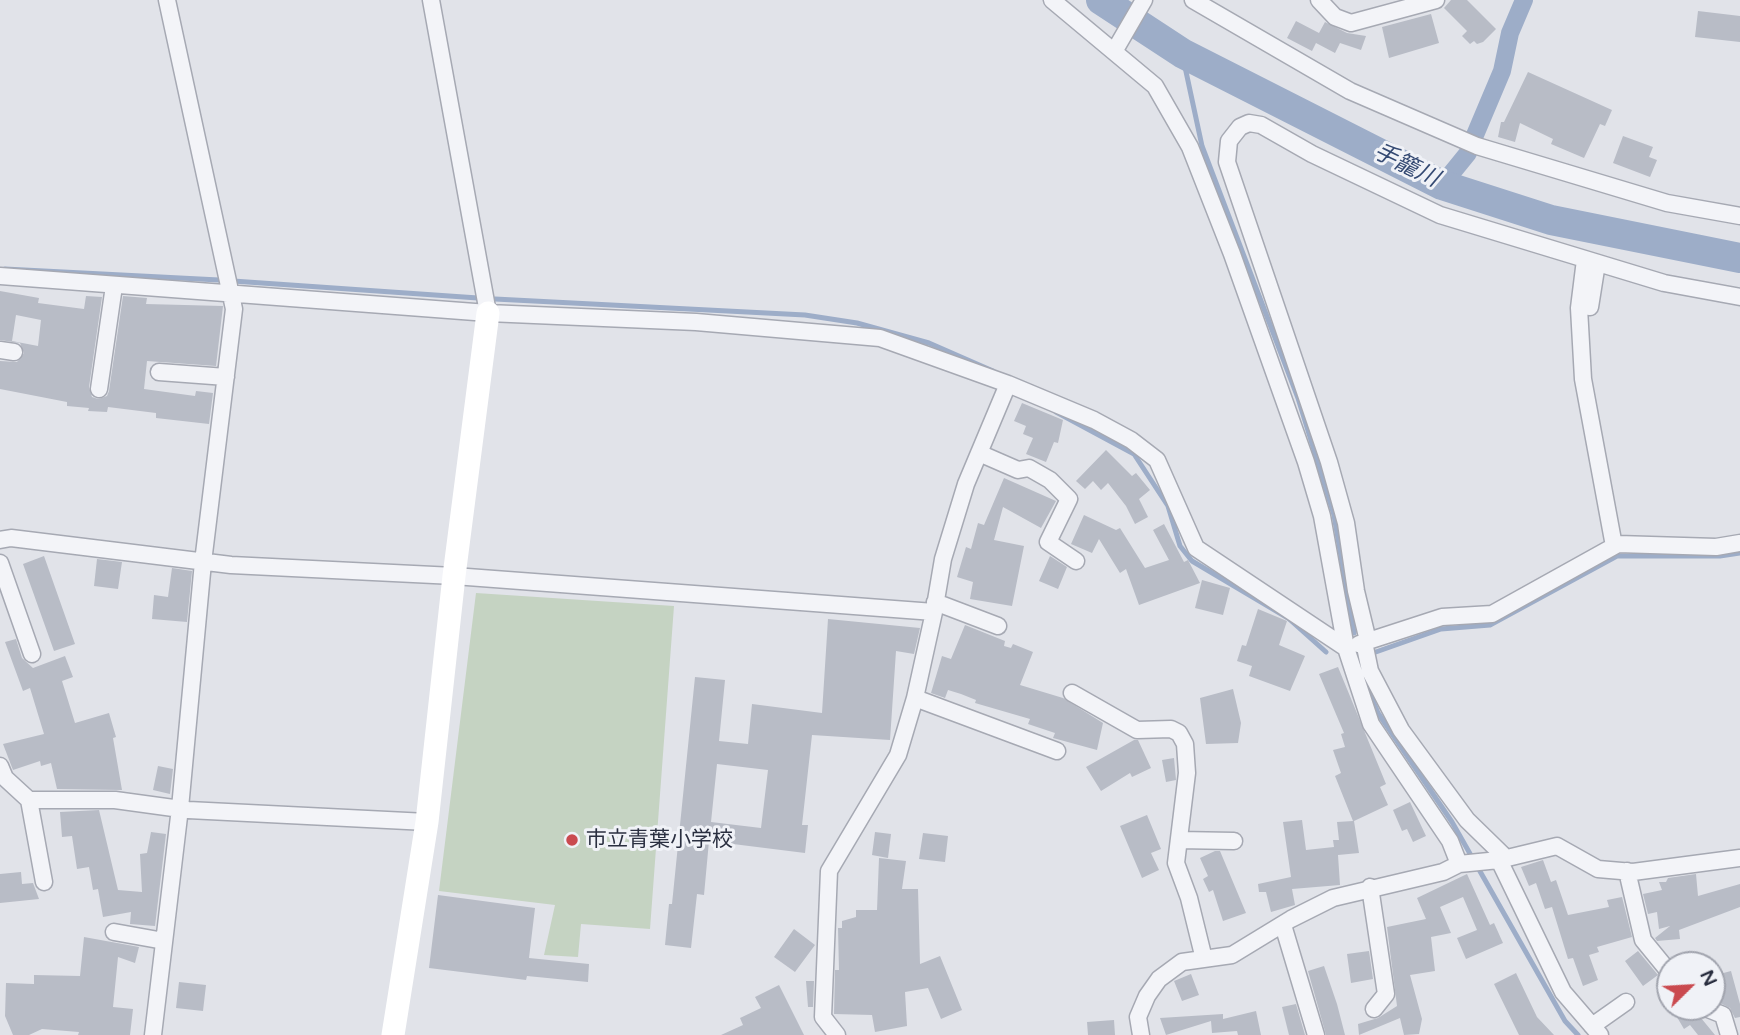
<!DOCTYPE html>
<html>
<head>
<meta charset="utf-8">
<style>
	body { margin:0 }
	#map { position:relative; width:1740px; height:1035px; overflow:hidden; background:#e1e3e9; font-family:"Varela Round",sans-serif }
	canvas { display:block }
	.north { position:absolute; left:1656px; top:951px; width:70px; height:70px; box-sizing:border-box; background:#f0f2f7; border:2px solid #a1a4ae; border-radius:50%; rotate:66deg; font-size:19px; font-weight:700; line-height:28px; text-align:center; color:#2a2f40 }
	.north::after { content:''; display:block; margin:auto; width:24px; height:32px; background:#ca4a4f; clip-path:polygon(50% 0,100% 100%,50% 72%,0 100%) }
</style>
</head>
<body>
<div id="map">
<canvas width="1740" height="1035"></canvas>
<div class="north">N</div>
</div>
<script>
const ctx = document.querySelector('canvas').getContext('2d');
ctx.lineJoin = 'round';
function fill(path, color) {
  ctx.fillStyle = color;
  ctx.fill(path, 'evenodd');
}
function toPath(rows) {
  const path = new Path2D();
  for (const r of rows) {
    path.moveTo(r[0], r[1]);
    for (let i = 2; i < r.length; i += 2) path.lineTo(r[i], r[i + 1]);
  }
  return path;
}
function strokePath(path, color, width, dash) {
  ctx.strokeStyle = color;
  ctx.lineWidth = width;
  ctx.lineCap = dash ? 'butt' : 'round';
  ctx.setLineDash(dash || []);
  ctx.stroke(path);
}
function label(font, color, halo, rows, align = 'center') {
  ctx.font = font + ' "Varela Round","Noto Sans JP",sans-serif';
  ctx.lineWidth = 6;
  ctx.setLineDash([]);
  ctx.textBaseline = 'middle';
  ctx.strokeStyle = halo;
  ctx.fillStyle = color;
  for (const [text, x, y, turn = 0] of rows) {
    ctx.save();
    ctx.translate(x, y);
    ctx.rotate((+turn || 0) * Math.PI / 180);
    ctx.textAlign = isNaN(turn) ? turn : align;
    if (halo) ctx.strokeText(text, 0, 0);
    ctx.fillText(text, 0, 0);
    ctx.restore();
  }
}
const green = toPath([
	[476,593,674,606,650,929,581,924,578,957,544,955,555,905,439,891]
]);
const stream = toPath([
	[1182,53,1202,146,1298,398,1334,515,1354,633],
	[5,269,219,280],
	[233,281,478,298],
	[495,299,805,315,857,323,929,343,993,371],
	[1056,412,1134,454,1168,506,1180,546,1192,561,1288,618,1326,652],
	[1373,653,1441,629,1490,625,1617,556,1720,556,1740,553],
	[1365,682,1378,713,1452,822,1565,1021,1578,1035]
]);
const canal = toPath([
	[1475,135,1502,71,1510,33,1524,0],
	[1442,185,1468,153]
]);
const river = toPath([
	[1101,0,1182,53,1442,185,1551,220,1740,258]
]);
const building = toPath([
	[1451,0,1467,0,1496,29,1483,42,1477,44,1474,41,1470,44,1462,36,1467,31,1444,8],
	[1698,11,1740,16,1740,42,1695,37],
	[1431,14,1439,43,1389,58,1382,27],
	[1296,21,1319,33,1325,22,1347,33,1366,36,1361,50,1340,43,1335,53,1316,43,1312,51,1287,38],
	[1528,72,1612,110,1605,126,1600,124,1584,158,1551,144,1553,139,1520,123,1515,142,1498,137,1501,122,1504,122],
	[1623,136,1653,147,1649,157,1657,160,1650,177,1613,163],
	[0,291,39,298,38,303,84,309,86,296,102,297,89,387,92,397,98,399,107,396,109,391,123,296,147,298,146,304,223,306,216,366,147,361,144,389,195,396,196,391,213,393,209,424,156,418,156,413,108,407,107,412,88,411,89,408,67,406,67,402,0,389,0,361,17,362,24,353,20,343,0,340],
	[16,315,41,320,38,346,12,341],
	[1022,403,1063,420,1058,443,1054,442,1046,462,1026,454,1033,438,1023,434,1026,426,1014,421],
	[1106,450,1132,476,1136,473,1150,490,1139,499,1148,517,1135,524,1126,506,1108,483,1101,490,1093,481,1085,489,1076,481],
	[1004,478,1056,501,1041,528,1003,507,994,540,1024,546,1012,606,970,599,973,582,957,577,966,547,971,549,978,523,984,525],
	[1084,515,1116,530,1120,528,1145,568,1169,560,1153,530,1164,524,1184,562,1188,560,1200,583,1139,605,1126,569,1120,573,1099,539,1092,553,1071,544],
	[44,556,75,644,54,651,23,564],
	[1050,556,1067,567,1058,589,1039,581],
	[97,559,122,562,118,589,94,586],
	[172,568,192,571,187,622,152,619,154,595,168,597],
	[1202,580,1230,588,1223,615,1195,608],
	[1258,609,1287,621,1279,645,1305,656,1290,691,1249,676,1252,666,1237,661,1242,645,1246,646],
	[828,619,920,628,914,654,896,651,890,740,812,735,802,825,808,825,805,853,709,841,704,895,697,894,691,948,665,945,669,904,672,904,695,677,725,680,719,741,748,744,752,704,822,713],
	[717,764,768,770,761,828,711,822],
	[965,625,1005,641,1004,646,1011,648,1013,644,1033,652,1020,685,1063,698,1103,723,1097,750,1053,738,1055,733,1028,724,1030,719,975,703,976,700,961,694,948,690,945,698,931,693,942,656,951,659],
	[16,639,22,658,33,668,65,656,73,677,62,681,75,723,109,713,116,737,113,738,122,790,57,789,51,763,41,766,40,761,13,770,3,744,44,734,30,688,23,691,5,642],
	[1338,667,1386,784,1380,787,1388,805,1354,821,1359,853,1338,855,1340,885,1292,889,1295,905,1271,912,1266,892,1259,892,1258,884,1291,877,1283,822,1302,820,1306,850,1334,847,1333,840,1339,840,1337,822,1353,821,1335,776,1341,773,1333,750,1345,747,1341,734,1344,733,1319,674],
	[1233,689,1241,723,1238,743,1206,744,1200,698],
	[1134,740,1138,740,1151,768,1132,777,1130,773,1101,791,1086,767],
	[1174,758,1176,780,1166,782,1162,760],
	[158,766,173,769,170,794,153,790],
	[1410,802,1426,836,1413,842,1407,829,1402,831,1393,810],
	[99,810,118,890,142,892,140,854,147,853,151,832,166,834,155,926,130,924,131,912,103,917,98,889,93,890,89,867,77,869,72,836,62,837,60,812],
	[1147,815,1161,849,1151,853,1159,870,1142,878,1120,826],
	[875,832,891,834,888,858,872,855],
	[923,833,948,836,945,862,919,859],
	[1215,851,1220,851,1246,913,1223,921,1213,890,1209,892,1203,879,1208,876,1200,858],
	[879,858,906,861,902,889,918,889,920,964,940,956,962,1010,941,1019,928,988,905,992,907,1026,875,1032,872,1015,834,1014,835,970,839,970,838,928,842,928,842,921,856,917,856,910,877,910],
	[1543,860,1551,882,1556,880,1568,915,1609,907,1607,900,1622,897,1632,937,1597,947,1599,952,1589,955,1598,980,1583,986,1573,958,1568,959,1552,907,1545,909,1536,883,1529,886,1521,867],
	[21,872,22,884,33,883,39,899,0,903,0,874],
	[1467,874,1490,925,1494,923,1503,943,1466,959,1457,938,1477,930,1463,897,1440,907,1451,933,1431,937,1435,971,1410,975,1422,1019,1419,1034,1404,1035,1400,1018,1359,1035,1358,1024,1378,1018,1397,1006,1387,927,1426,919,1417,898],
	[1696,874,1698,896,1740,884,1740,907,1679,930,1680,939,1657,941,1655,938,1670,926,1659,929,1657,912,1648,914,1643,894,1662,890,1659,882,1666,882,1668,878],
	[438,895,535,908,529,958,589,964,588,982,527,976,526,980,429,968],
	[794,929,815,945,795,972,774,957],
	[84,937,139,947,135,963,118,957,113,1007,133,1009,130,1035,78,1035,79,1032,42,1029,29,1035,13,1035,5,1016,6,983,34,984,34,975,80,976],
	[1369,951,1373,979,1351,983,1347,954],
	[1638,951,1658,975,1643,986,1625,961],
	[1324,966,1337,1004,1345,1035,1326,1035,1308,971],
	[1731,971,1740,1004,1740,1017,1735,1018,1730,1008,1712,999,1712,976],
	[1516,973,1537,1017,1554,1035,1519,1035,1494,984],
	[1191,974,1199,995,1182,1001,1174,981],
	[806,981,814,981,813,1007,808,1007],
	[179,982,206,985,203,1011,176,1008],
	[779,985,804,1035,721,1035,743,1025,740,1018,761,1008,755,997],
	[1296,1004,1305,1035,1289,1035,1282,1007],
	[1681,1007,1692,1007,1715,1035,1698,1035,1690,1025,1684,1029,1674,1012],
	[1256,1011,1261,1035,1238,1035,1237,1031,1212,1033,1211,1021,1166,1035,1160,1018,1223,1014,1223,1019],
	[1114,1020,1115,1035,1088,1035,1087,1022]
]);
const street = toPath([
	[431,0,488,313],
	[1052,0,1155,86,1190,147,1232,254,1306,462,1322,516,1346,648,1371,724,1450,841,1459,864],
	[1193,0,1350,91,1477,146,1667,203,1740,216],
	[1319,0,1335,17,1351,23,1436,0],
	[1115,50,1144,0],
	[1585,260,1579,308,1583,379,1614,546],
	[0,276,488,313,696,322,880,338,1008,384,1094,420,1131,440,1157,460,1196,548,1346,648],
	[1590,307,1597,263],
	[0,350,14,352],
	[159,372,226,377],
	[99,389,114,286],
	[979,453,1018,470,1029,468,1050,480,1069,499,1048,542,1076,561],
	[0,540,11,538,231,565,454,576,934,612,943,559,966,484,1008,384],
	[0,563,32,654],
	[935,602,998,626],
	[1368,641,1356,591,1346,523,1329,462,1227,162,1229,141,1240,127,1249,123,1261,125,1312,154,1440,215,1664,283,1740,297],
	[1364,642,1370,671,1401,730,1467,820,1506,858],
	[1359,644,1442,617,1492,614,1618,544,1716,547,1740,543],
	[1072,693,1137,730,1171,729,1179,733,1185,744,1187,773,1176,863,1189,898,1204,959],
	[915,698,1057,751],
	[0,766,5,778,29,800,115,800,188,810,427,822],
	[29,800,44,882],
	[1179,840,1234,841],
	[1499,860,1557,846,1598,869,1633,872,1740,858],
	[1627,871,1643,940,1670,973],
	[1370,887,1386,994,1374,1009],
	[1283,925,1316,1035],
	[114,932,164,941],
	[1703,1007,1723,1015,1729,1035],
	[1592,1026,1626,1002],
	[153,1035,180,808,203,562,234,309,167,0],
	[837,1035,823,1017,829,871,898,755,915,698,934,612],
	[1141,1035,1138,1017,1147,996,1159,979,1182,962,1232,955,1291,919,1333,898,1443,872,1459,864,1499,860,1563,992,1600,1035]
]);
const secondary = toPath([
	[393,1035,427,822,454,576,488,313]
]);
const markers = [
	[572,840,7,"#ca4a4f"]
];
const poiNames = [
	["市立青葉小学校",586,840]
];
const waterNames = [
	["手籠川",1406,166,26]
];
fill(green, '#c5d3c2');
strokePath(stream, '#9dadc8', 5);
strokePath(canal, '#9dadc8', 18);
strokePath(river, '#9dadc8', 30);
fill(building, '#b8bcc6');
strokePath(street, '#a6a9b3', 19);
strokePath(street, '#f3f4f8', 16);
strokePath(secondary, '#fff', 23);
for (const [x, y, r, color] of markers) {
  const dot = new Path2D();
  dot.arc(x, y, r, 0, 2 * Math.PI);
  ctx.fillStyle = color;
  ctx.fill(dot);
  strokePath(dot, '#f0f2f7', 2.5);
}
label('21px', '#2a2f40', '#f0f2f7', poiNames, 'left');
label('italic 23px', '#354a73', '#f0f2f7', waterNames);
</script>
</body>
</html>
